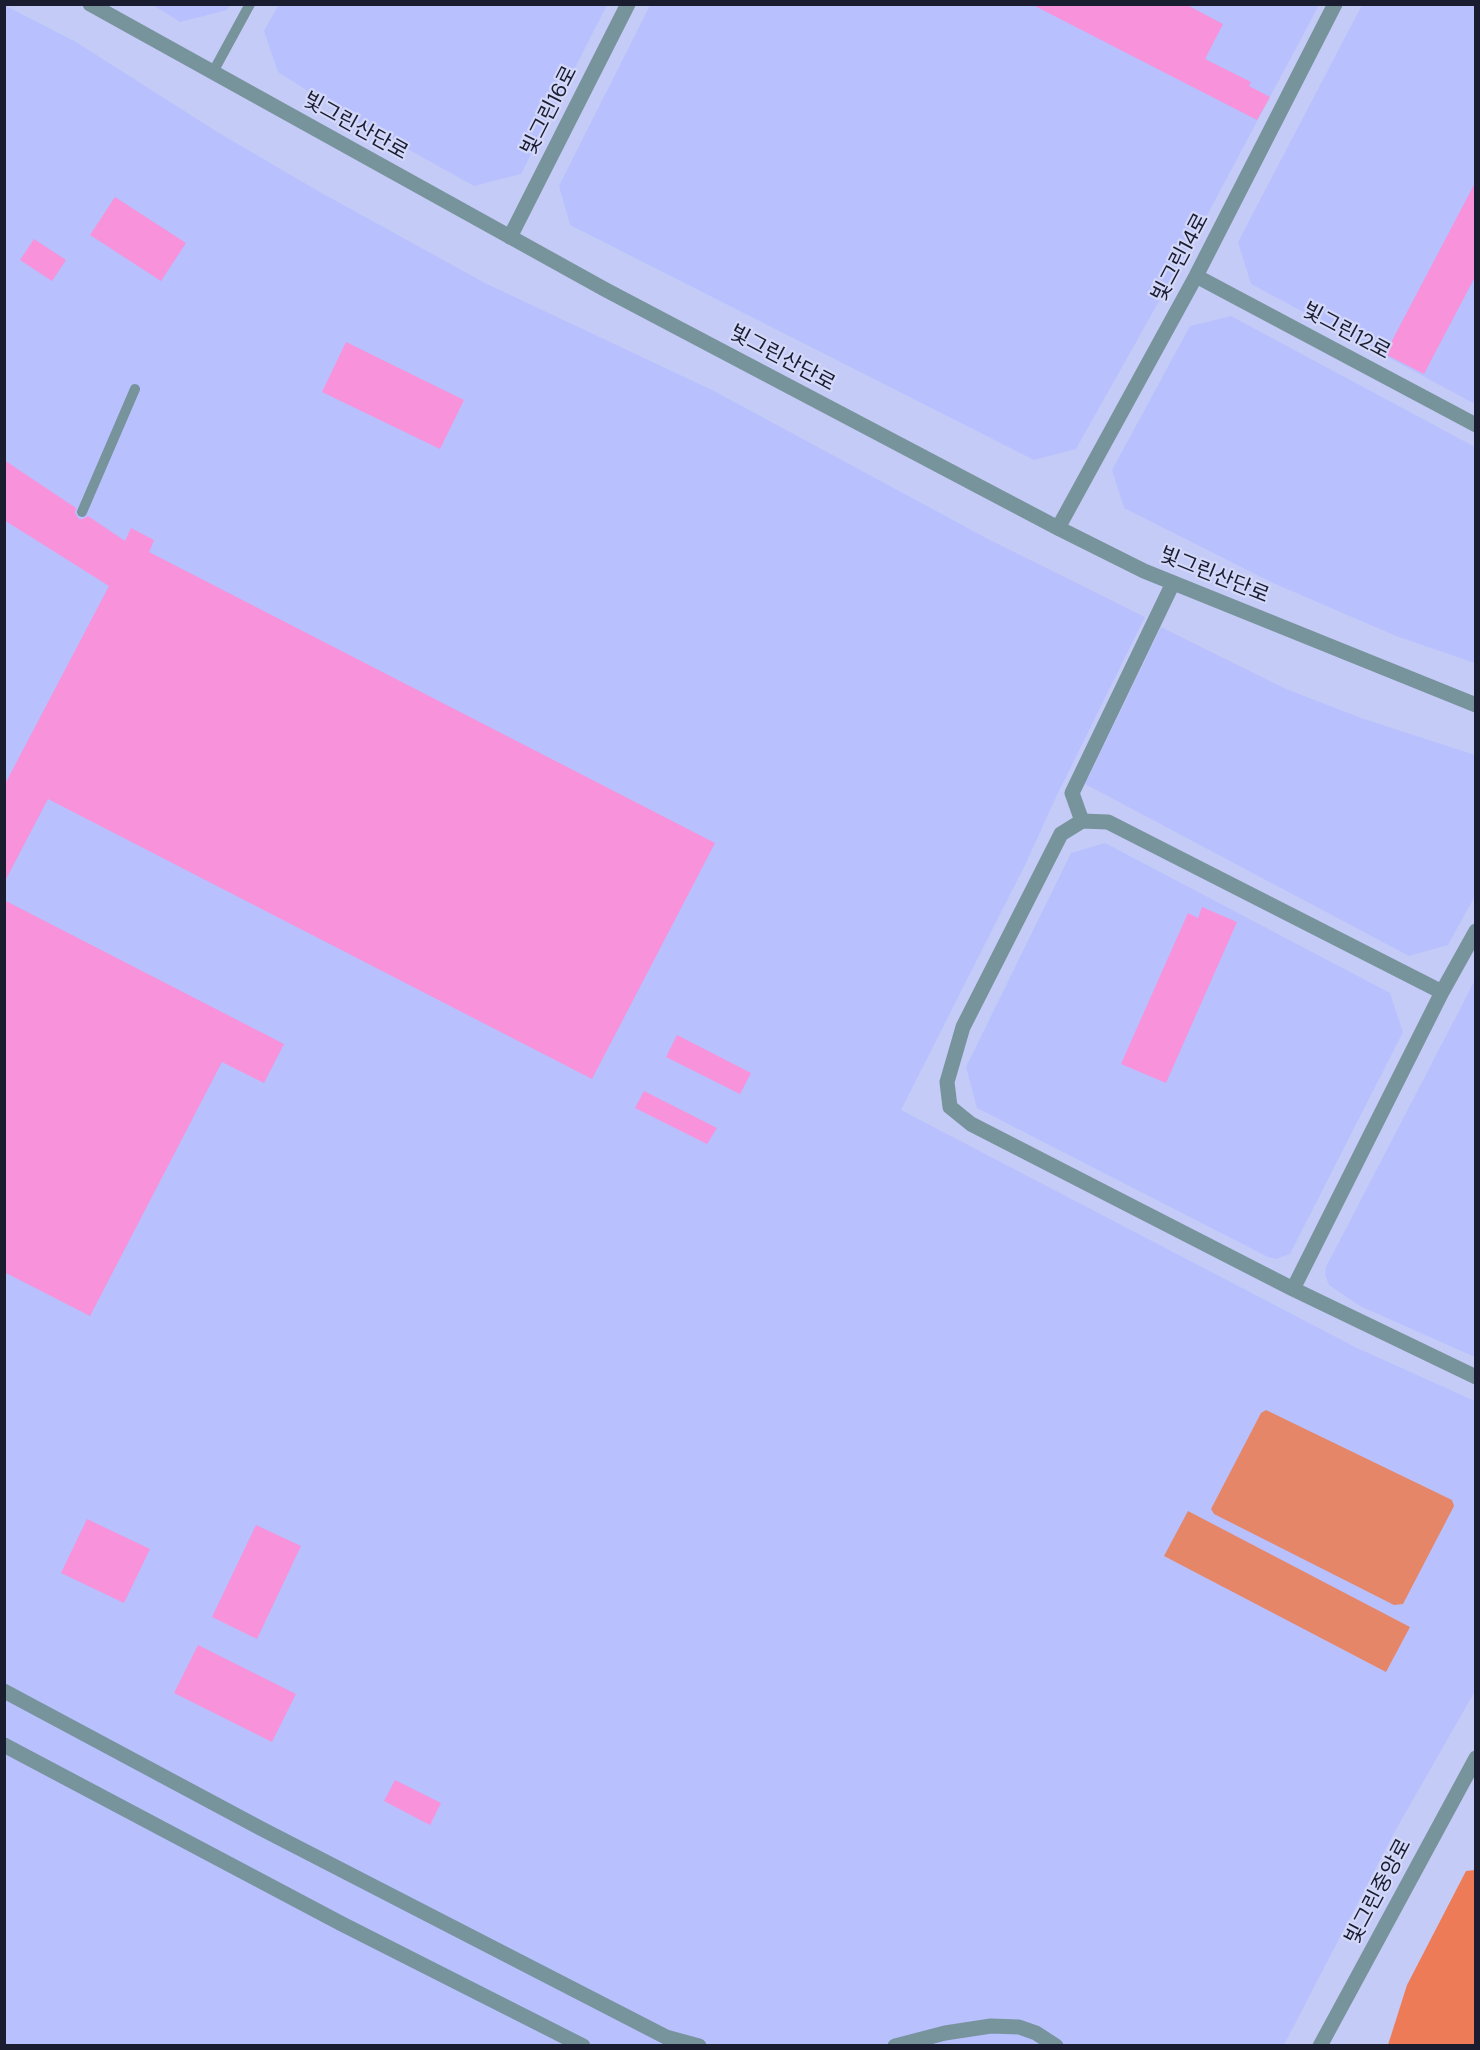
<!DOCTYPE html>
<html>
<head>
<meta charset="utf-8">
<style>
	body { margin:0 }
	#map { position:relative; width:1480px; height:2050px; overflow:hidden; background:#c4cbf6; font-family:"DM Sans",sans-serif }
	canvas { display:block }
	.frame { position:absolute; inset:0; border:6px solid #1a1c30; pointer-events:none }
</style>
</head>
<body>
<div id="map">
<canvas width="1480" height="2050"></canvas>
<div class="frame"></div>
</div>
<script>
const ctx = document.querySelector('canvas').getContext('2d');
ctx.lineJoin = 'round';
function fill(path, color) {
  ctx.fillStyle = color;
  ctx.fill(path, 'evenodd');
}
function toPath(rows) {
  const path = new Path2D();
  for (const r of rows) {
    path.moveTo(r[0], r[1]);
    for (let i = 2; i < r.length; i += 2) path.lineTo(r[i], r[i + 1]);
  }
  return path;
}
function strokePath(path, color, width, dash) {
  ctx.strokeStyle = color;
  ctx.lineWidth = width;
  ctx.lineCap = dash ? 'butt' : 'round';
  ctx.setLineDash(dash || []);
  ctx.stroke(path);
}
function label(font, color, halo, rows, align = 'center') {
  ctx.font = font + ' "DM Sans","Noto Sans KR",sans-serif';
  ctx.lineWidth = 4.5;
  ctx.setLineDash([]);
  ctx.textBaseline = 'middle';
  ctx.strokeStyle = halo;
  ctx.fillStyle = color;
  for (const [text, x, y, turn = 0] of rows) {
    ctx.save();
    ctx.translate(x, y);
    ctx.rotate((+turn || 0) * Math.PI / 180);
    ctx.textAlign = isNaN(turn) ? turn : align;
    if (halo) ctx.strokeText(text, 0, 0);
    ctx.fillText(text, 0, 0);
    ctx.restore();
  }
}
const built = toPath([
	[279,4,607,4,607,5,521,174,474,186,343,113,278,72,264,31],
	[4,5,76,42,219,133,318,191,485,283,714,391,988,539,1145,617,1056,797,1026,863,901,1110,1357,1348,1475,1401,1475,1691,1394,1833,1284,2045,5,2045],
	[153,5,230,5,227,10,180,22],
	[650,5,1319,5,1204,221,1076,449,1034,460,570,225,559,186],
	[1362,5,1475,5,1475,404,1251,284,1238,242],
	[1231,316,1475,447,1475,663,1396,636,1273,583,1124,508,1112,470,1190,326],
	[1161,627,1286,689,1364,719,1475,755,1475,896,1448,945,1409,956,1085,784],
	[1105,843,1390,993,1403,1032,1290,1254,1276,1259,1268,1257,977,1108,966,1067,1071,853],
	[1475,980,1476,1357,1475,1357,1360,1306,1329,1285,1325,1275,1326,1267]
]);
const green = toPath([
	[1266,1410,1452,1500,1454,1506,1403,1604,1394,1605,1214,1514,1211,1509,1261,1413],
	[1188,1511,1410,1627,1386,1672,1164,1556]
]);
const forest = toPath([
	[1475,1870,1475,2045,1388,2045,1407,1985,1466,1871]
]);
const building = toPath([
	[1031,4,1185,4,1223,24,1205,59,1251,82,1249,86,1270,97,1257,120],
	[1476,181,1476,275,1424,374,1385,354],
	[115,197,186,243,161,281,90,235],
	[34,239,66,260,52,281,20,260],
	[346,342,464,400,440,449,322,392],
	[4,460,76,508,75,513,79,519,83,519,88,516,125,541,131,528,154,540,149,552,715,843,592,1079,48,799,4,883,4,786,109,586,4,520],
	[4,900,284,1044,264,1083,222,1062,90,1316,4,1272],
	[1202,907,1237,922,1166,1083,1121,1064,1188,913,1198,918],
	[677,1035,751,1073,740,1094,666,1057],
	[644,1091,717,1128,707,1144,635,1108],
	[87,1519,150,1549,124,1603,61,1573],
	[256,1525,301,1546,257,1639,212,1617],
	[198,1645,296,1694,272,1742,174,1693],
	[395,1780,441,1803,430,1825,384,1801]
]);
const service = toPath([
	[213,72,250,4],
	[82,512,135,389]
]);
const pedestrian = toPath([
	[1082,821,1072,793,1173,583]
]);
const minor = toPath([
	[510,237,628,4],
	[1196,276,1476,425],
	[1058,528,1196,276,1335,4],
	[1442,992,1108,822,1082,821,1061,834,963,1027,947,1082,950,1107,971,1124,1293,1289,1476,1377],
	[1293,1289,1442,992,1476,931],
	[4,1691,260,1828,666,2037,699,2046],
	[4,1745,342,1924,583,2046],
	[895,2046,945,2033,991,2026,1019,2027,1036,2033,1056,2046]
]);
const tertiary = toPath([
	[90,4,606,290,1058,528,1144,571,1476,705],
	[1320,2046,1476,1758]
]);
const streetNames = [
	["빛그린16로",550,111,-63],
	["빛그린산단로",355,127,29],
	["빛그린14로",1181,258,-62],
	["빛그린12로",1346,332,28],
	["빛그린산단로",782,359,28],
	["빛그린산단로",1214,576,22],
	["빛그린중앙로",1379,1892,-62]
];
fill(built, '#b8c1fe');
fill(green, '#e68669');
fill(forest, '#ed7b57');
fill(building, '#f792db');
strokePath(service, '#77939c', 10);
strokePath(pedestrian, '#77939c', 15);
strokePath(minor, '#77939c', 15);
strokePath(tertiary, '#77939c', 15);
label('21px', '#1a1c30', '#d3d8f9', streetNames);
</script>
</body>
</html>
